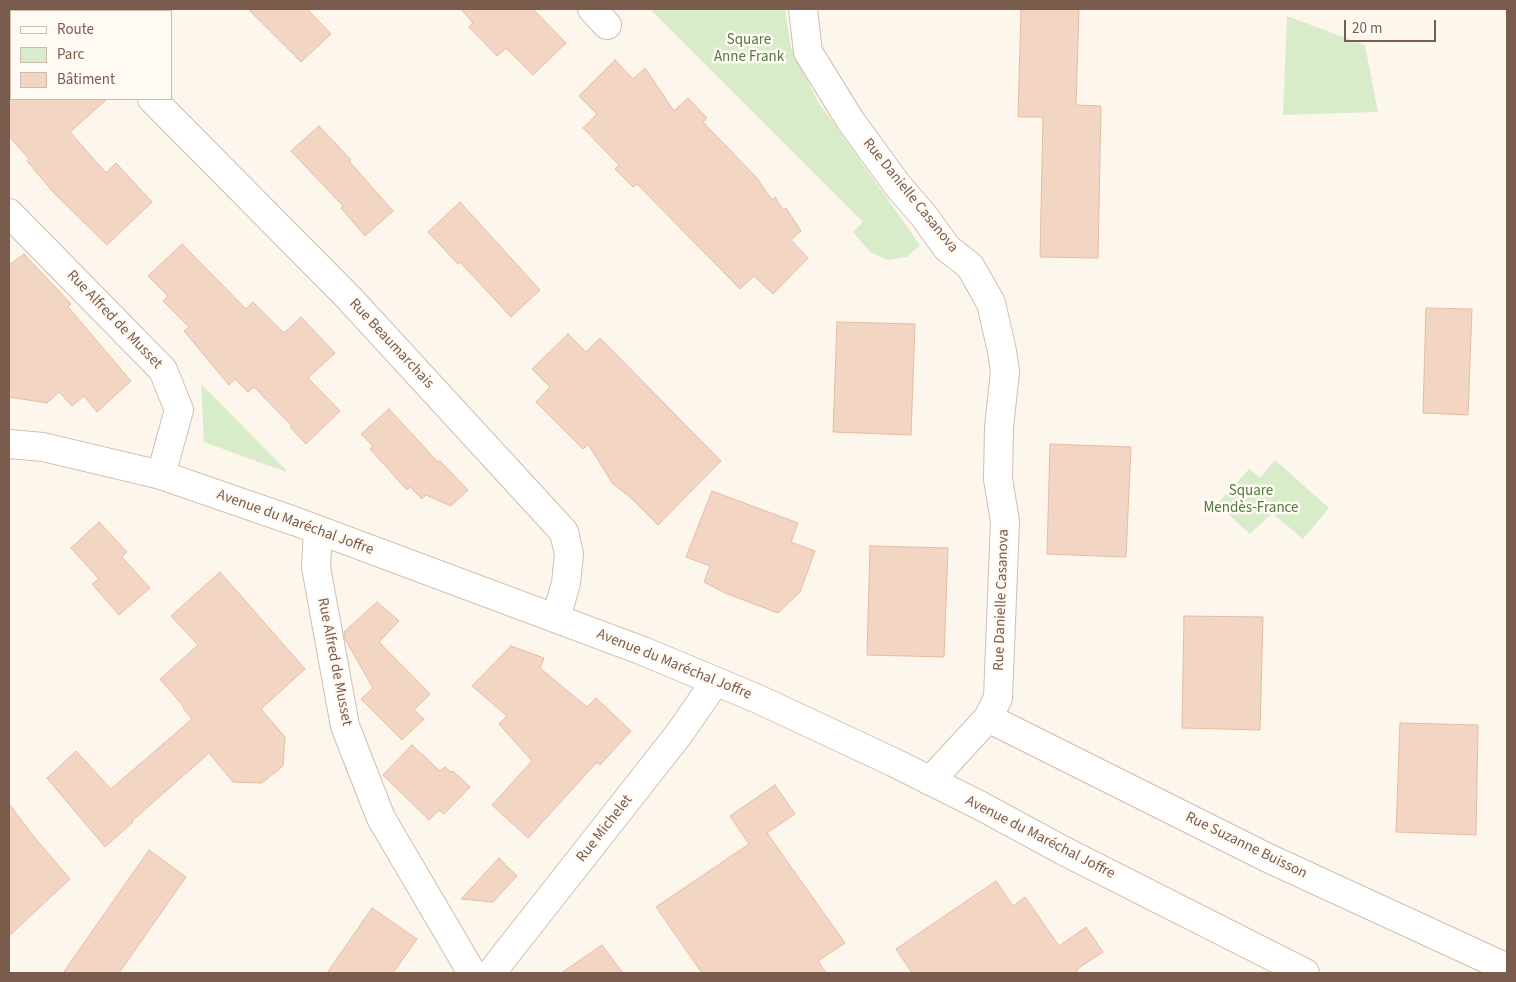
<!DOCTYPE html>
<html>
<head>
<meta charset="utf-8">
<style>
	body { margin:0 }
	#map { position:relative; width:1516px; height:982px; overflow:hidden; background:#fdf6ec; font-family:"Source Sans 3",sans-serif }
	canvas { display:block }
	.frame { position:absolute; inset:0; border:10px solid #7a5c4d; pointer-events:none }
	.legend { position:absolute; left:10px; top:10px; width:162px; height:90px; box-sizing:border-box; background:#fffaf3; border:1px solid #cabbb1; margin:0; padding:6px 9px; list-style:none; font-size:15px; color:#7a5c4d }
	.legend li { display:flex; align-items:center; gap:10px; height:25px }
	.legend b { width:25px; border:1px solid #cabbb1 }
	.scale { position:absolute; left:1344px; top:20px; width:92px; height:22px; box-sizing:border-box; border:2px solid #7a5c4d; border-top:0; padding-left:6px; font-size:15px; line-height:18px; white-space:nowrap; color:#7a5c4d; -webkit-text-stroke:4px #fffaf3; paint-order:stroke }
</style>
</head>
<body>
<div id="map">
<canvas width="1516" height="982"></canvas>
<div class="frame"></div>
<ul class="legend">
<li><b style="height:6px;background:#fff"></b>Route</li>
<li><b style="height:14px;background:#d8ecc9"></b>Parc</li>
<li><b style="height:14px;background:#f3d5c3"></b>Bâtiment</li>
</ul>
<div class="scale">20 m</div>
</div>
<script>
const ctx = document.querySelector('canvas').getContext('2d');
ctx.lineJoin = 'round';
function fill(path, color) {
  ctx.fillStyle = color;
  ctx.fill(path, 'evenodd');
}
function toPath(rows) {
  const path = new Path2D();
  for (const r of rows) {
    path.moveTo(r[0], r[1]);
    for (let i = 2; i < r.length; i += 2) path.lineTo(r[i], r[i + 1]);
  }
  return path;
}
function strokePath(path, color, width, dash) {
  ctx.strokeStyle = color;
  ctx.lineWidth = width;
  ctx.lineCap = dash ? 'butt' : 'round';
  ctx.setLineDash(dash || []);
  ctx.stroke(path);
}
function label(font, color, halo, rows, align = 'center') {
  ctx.font = font + ' "Source Sans 3",sans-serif';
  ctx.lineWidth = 5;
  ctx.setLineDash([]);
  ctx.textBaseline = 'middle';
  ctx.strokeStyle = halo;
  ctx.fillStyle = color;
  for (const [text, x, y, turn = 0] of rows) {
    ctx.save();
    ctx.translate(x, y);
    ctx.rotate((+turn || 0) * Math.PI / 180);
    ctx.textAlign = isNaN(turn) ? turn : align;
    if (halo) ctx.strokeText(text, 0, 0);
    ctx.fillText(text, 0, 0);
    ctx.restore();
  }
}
const green = toPath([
	[650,9,785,9,791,48,817,100,920,245,907,257,888,260,870,252,853,232,863,222],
	[1287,16,1365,45,1378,112,1283,115],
	[201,384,286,470,286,472,204,442],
	[1275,460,1329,508,1303,539,1272,513,1250,534,1217,504,1249,469,1260,478]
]);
const building = toPath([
	[248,9,307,9,331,34,301,62,248,9],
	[461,9,533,9,566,43,533,75,506,48,497,56,469,27,473,23,461,9],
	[1021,9,1079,9,1076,105,1101,106,1098,258,1040,257,1043,117,1018,117,1021,9],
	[615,60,633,79,645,68,674,111,688,98,707,118,703,122,756,177,772,200,775,197,783,210,786,208,801,231,791,240,808,258,773,294,754,276,740,289,637,184,633,187,615,169,619,165,583,128,597,114,579,96,615,60],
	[9,99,107,99,70,132,106,173,116,163,152,202,107,245,54,193,27,161,29,159,9,136,9,99],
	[319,126,351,160,349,161,393,211,365,236,341,208,343,206,291,151,319,126],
	[460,202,540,290,511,317,460,262,458,264,428,232,460,202],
	[182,244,246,309,253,302,284,333,301,317,335,353,308,378,340,411,306,444,290,427,292,426,254,387,248,392,235,379,229,385,184,331,189,327,163,301,168,296,148,276,182,244],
	[24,254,71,304,68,307,131,381,97,412,84,396,72,406,59,392,47,403,9,397,9,265,24,254],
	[1426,308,1472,309,1468,415,1423,413,1426,308],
	[837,322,915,324,911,435,833,432,837,322],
	[568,334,586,352,600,338,721,461,658,525,630,497,613,484,588,444,583,449,536,402,550,387,532,369,568,334],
	[389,409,438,462,440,461,468,490,451,506,426,495,422,499,410,487,407,490,370,449,373,446,361,434,389,409],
	[1050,444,1131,447,1126,557,1047,554,1050,444],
	[712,491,798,523,791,542,815,551,800,592,778,613,725,593,704,582,710,566,686,557,712,491],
	[99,522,127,552,122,557,150,588,119,615,92,584,99,579,71,548,99,522],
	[870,546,948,548,944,657,867,655,870,546],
	[220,572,305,669,261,709,285,737,283,766,262,783,233,782,209,753,132,821,133,822,105,847,47,778,76,751,111,789,192,719,183,708,184,707,160,679,198,645,171,616,220,572],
	[377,602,399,621,379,642,430,694,414,710,424,719,402,740,361,699,373,688,345,639,344,632,377,602],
	[1184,616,1263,617,1260,730,1182,728,1184,616],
	[511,646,544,658,540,668,587,707,596,698,631,731,600,765,597,762,528,838,492,805,532,761,499,724,507,716,472,686,511,646],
	[1400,723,1478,725,1476,835,1396,832,1400,723],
	[412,745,440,771,445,767,451,772,453,771,470,787,444,814,439,810,429,820,383,775,412,745],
	[775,785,795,814,767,833,845,943,818,961,826,973,702,973,656,907,749,844,730,816,775,785],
	[9,804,35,838,70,879,9,936,9,804],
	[149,850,186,877,119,973,63,973,149,850],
	[499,858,517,876,493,902,461,899,499,858],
	[996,881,1013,906,1025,897,1059,946,1086,927,1103,952,1076,970,1078,973,912,973,896,949,996,881],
	[372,908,417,939,393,973,327,973,372,908],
	[602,945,623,973,561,973,602,945]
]);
const street = toPath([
	[79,9,81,11],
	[592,9,607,25],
	[803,9,808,52,850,120,898,186,924,216,947,248,970,266,991,303,1002,351,1005,372,999,427,998,479,1005,521,998,698,988,718,930,781],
	[152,99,349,298,564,532,569,554,566,583,556,618],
	[9,213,163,370,179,410,161,475],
	[318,530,316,567,345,726,381,818,472,973],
	[988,718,1268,858,1507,968],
	[491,973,679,734,715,682]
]);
const secondary = toPath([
	[9,444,43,447,161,475,297,522,643,651,758,699,893,762,981,806,1064,851,1305,973]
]);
const parkNames = [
	["Square",749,41],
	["Anne Frank",749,58],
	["Square",1251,492],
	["Mendès-France",1251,509]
];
const streetNames = [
	["Rue Danielle Casanova",910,196,51],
	["Rue Alfred de Musset",114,320,46],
	["Rue Beaumarchais",391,344,47],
	["Avenue du Maréchal Joffre",295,523,20],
	["Rue Danielle Casanova",1002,600,-88],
	["Rue Alfred de Musset",334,662,79],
	["Avenue du Maréchal Joffre",674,665,22],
	["Rue Michelet",605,829,-52],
	["Avenue du Maréchal Joffre",1040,838,27],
	["Rue Suzanne Buisson",1246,846,26]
];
fill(green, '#d8ecc9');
fill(building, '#f3d5c3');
strokePath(building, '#e6bba3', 1);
strokePath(street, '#d1beb0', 30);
strokePath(secondary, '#d6c0b0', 30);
strokePath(street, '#fff', 28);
strokePath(secondary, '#fff', 28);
label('15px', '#537a41', '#fffaf3', parkNames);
label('15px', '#7a5c4d', '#fffaf3', streetNames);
</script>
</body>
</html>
